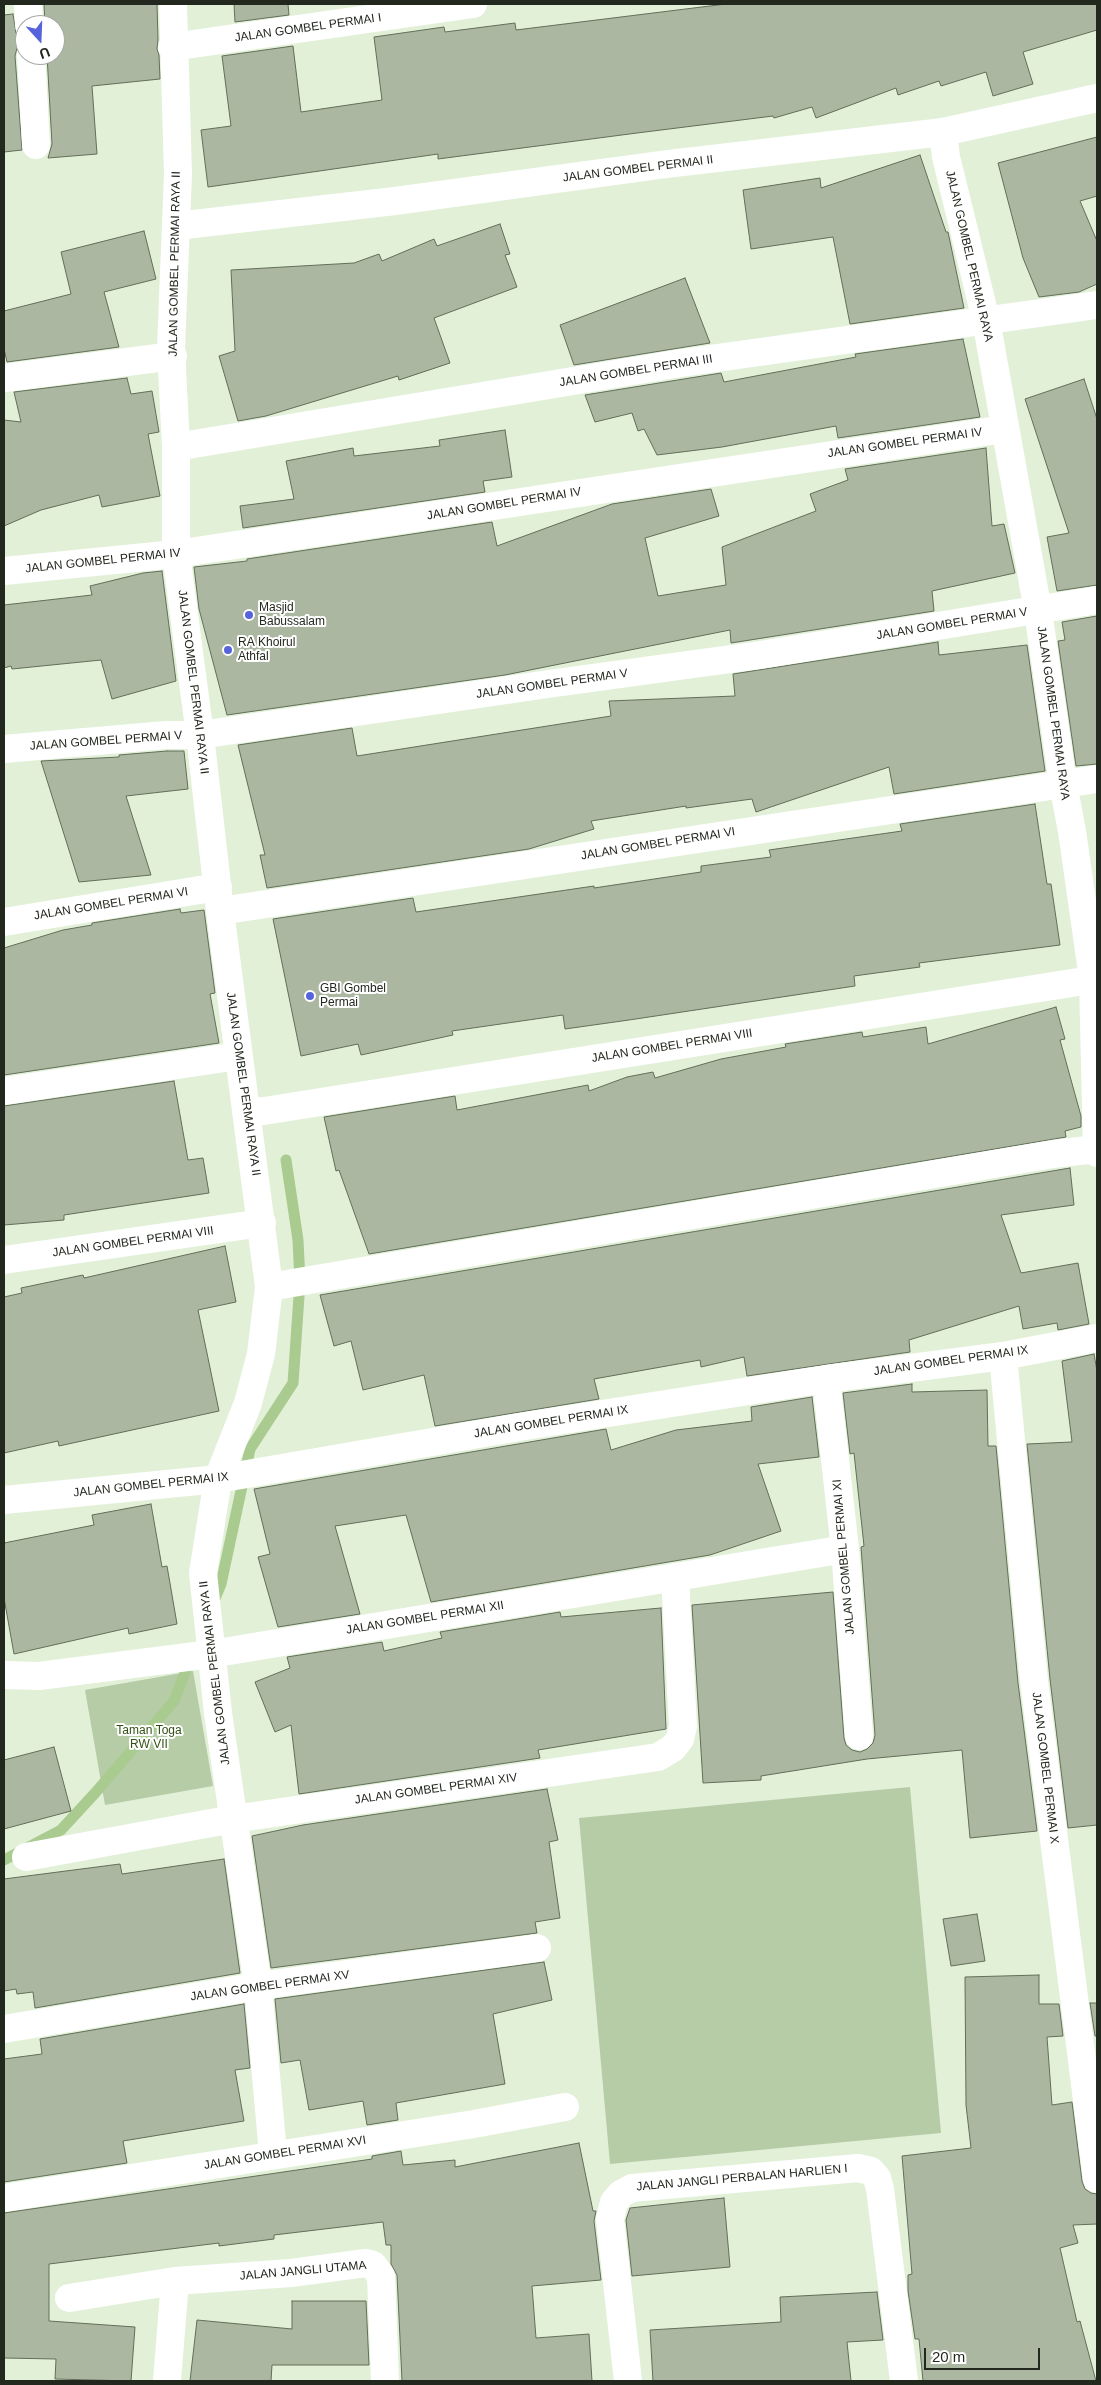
<!DOCTYPE html>
<html>
<head>
<meta charset="utf-8">
<style>
	body { margin:0 }
	#map { position:relative; width:1101px; height:2385px; overflow:hidden; background:#e2f0d8; font-family:Helvetica,sans-serif }
	canvas { display:block }
	.frame { position:absolute; inset:0; border:5px solid #23281f; pointer-events:none }
	.north { position:absolute; left:15px; top:15px; width:50px; height:50px; box-sizing:border-box; background:#fff; border:1px solid #a7a9a5; border-radius:50%; rotate:160deg; font-size:14px; font-weight:700; line-height:20px; text-align:center; color:#23281f }
	.north::after { content:''; display:block; margin:auto; width:18px; height:22px; background:#5564db; clip-path:polygon(50% 0,100% 100%,50% 72%,0 100%) }
	.scale { position:absolute; left:924px; top:2348px; width:116px; height:22px; box-sizing:border-box; border:2px solid #23281f; border-top:0; padding-left:6px; font-size:15px; line-height:18px; white-space:nowrap; color:#23281f; -webkit-text-stroke:4px #fff; paint-order:stroke }
</style>
</head>
<body>
<div id="map">
<canvas width="1101" height="2385"></canvas>
<div class="frame"></div>
<div class="north">U</div>
<div class="scale">20 m</div>
</div>
<script>
const ctx = document.querySelector('canvas').getContext('2d');
ctx.lineJoin = 'round';
function fill(path, color) {
  ctx.fillStyle = color;
  ctx.fill(path, 'evenodd');
}
function toPath(rows) {
  const path = new Path2D();
  for (const r of rows) {
    path.moveTo(r[0], r[1]);
    for (let i = 2; i < r.length; i += 2) path.lineTo(r[i], r[i + 1]);
  }
  return path;
}
function strokePath(path, color, width, dash) {
  ctx.strokeStyle = color;
  ctx.lineWidth = width;
  ctx.lineCap = dash ? 'butt' : 'round';
  ctx.setLineDash(dash || []);
  ctx.stroke(path);
}
function label(font, color, halo, rows, align = 'center') {
  ctx.font = font + ' Helvetica,sans-serif';
  ctx.lineWidth = 4;
  ctx.setLineDash([]);
  ctx.textBaseline = 'middle';
  ctx.strokeStyle = halo;
  ctx.fillStyle = color;
  for (const [text, x, y, turn = 0] of rows) {
    ctx.save();
    ctx.translate(x, y);
    ctx.rotate((+turn || 0) * Math.PI / 180);
    ctx.textAlign = isNaN(turn) ? turn : align;
    if (halo) ctx.strokeText(text, 0, 0);
    ctx.fillText(text, 0, 0);
    ctx.restore();
  }
}
const green = toPath([
	[193,1671,213,1786,105,1805,85,1690],
	[910,1787,941,2133,610,2164,579,1818]
]);
const stream = toPath([
	[213,1603,221,1584,250,1449,293,1383,300,1282,298,1240,286,1160],
	[4,1860,61,1830,96,1792,174,1701,191,1657]
]);
const building = toPath([
	[44,4,157,4,158,40,157,49,159,55,160,79,92,86,97,154,48,158,52,144,47,55,55,55,55,25,45,25,44,4],
	[234,4,288,4,289,15,235,22,234,4],
	[726,4,1097,4,1097,30,1023,52,1033,84,993,96,986,72,941,86,939,81,898,95,896,88,816,118,812,107,774,118,773,116,637,133,438,159,438,154,208,187,201,130,231,126,222,56,293,46,301,112,382,100,374,37,444,27,445,32,515,23,516,30,726,4],
	[13,14,16,33,25,40,17,48,15,56,22,150,4,152,4,15,13,14],
	[1097,137,1097,196,1080,201,1097,241,1097,284,1079,292,1039,297,1023,258,998,163,1097,137],
	[920,155,946,232,948,232,964,308,850,324,833,237,751,249,743,190,820,178,821,188,920,155],
	[500,224,510,254,505,255,517,287,434,318,450,363,399,380,398,376,266,416,238,421,219,356,235,351,231,270,354,263,379,254,382,261,434,239,437,246,500,224],
	[144,231,156,279,104,292,119,347,7,362,4,349,4,311,71,294,61,252,144,231],
	[685,278,710,343,574,365,560,325,685,278],
	[963,339,980,417,838,438,836,426,722,447,657,455,644,429,638,431,632,413,595,422,585,395,721,373,724,382,856,357,855,354,963,339],
	[127,378,131,394,152,391,159,432,148,434,160,496,102,507,99,495,41,510,4,526,4,420,21,422,14,392,127,378],
	[1084,379,1097,419,1097,585,1057,591,1047,537,1069,533,1025,399,1084,379],
	[505,430,512,477,483,481,485,492,243,528,240,506,294,499,286,461,353,448,354,456,440,446,439,440,505,430],
	[986,448,992,526,1004,524,1015,573,932,591,934,611,731,643,730,630,505,675,227,715,199,609,194,567,247,561,247,559,492,522,497,546,612,504,711,489,719,516,645,538,658,596,726,585,722,547,816,511,810,494,848,480,845,469,986,448],
	[162,571,176,681,112,699,101,660,12,669,11,666,4,668,4,605,92,595,90,586,143,573,162,571],
	[1097,616,1097,764,1076,766,1058,641,1065,640,1062,622,1097,616],
	[938,642,939,655,1027,645,1045,771,894,794,889,767,756,812,752,799,686,808,686,806,591,821,594,829,529,849,267,888,260,855,265,855,238,745,352,728,357,756,611,716,609,701,735,696,733,674,938,642],
	[167,751,184,751,188,789,126,796,151,875,79,882,41,761,119,757,119,755,167,751],
	[1035,804,1047,884,1051,884,1060,945,919,963,920,967,854,976,855,986,629,1020,565,1029,563,1015,452,1031,453,1035,361,1055,358,1044,301,1056,273,919,413,898,416,912,594,886,594,888,701,872,701,866,771,857,769,850,902,831,900,824,1035,804],
	[180,909,181,913,204,910,215,993,210,994,219,1043,4,1075,4,948,63,930,92,925,92,923,180,909],
	[1056,1007,1065,1039,1060,1040,1081,1116,1081,1127,1065,1131,1066,1137,369,1254,339,1170,336,1171,324,1117,455,1096,457,1110,588,1085,589,1091,627,1077,653,1072,655,1078,721,1059,786,1047,785,1044,862,1032,863,1037,926,1027,928,1044,1056,1007],
	[174,1081,188,1160,203,1158,209,1193,64,1215,64,1220,4,1225,4,1106,174,1081],
	[1070,1168,1074,1205,1001,1215,1021,1273,1078,1263,1089,1324,1058,1330,1057,1323,1023,1329,1019,1306,909,1340,910,1352,747,1376,744,1357,701,1367,700,1360,594,1379,599,1399,435,1426,424,1375,363,1390,351,1341,334,1346,320,1295,1070,1168],
	[225,1246,236,1302,198,1310,219,1411,59,1446,58,1441,4,1453,4,1297,22,1293,21,1288,83,1275,84,1278,225,1246],
	[1094,1354,1097,1371,1097,1825,1068,1828,1050,1679,1027,1444,1072,1442,1062,1361,1094,1354],
	[912,1384,912,1392,987,1390,988,1446,996,1446,1018,1683,1037,1831,970,1838,962,1750,867,1759,761,1776,761,1780,703,1783,692,1605,833,1592,844,1738,846,1745,852,1750,860,1752,867,1749,873,1743,875,1735,861,1547,864,1546,854,1453,850,1454,843,1393,912,1384],
	[812,1397,819,1457,758,1464,781,1531,710,1555,431,1602,406,1515,335,1526,360,1614,278,1627,258,1557,270,1554,254,1489,606,1429,611,1450,676,1430,752,1421,751,1407,812,1397],
	[151,1504,162,1567,167,1566,177,1624,129,1634,128,1628,14,1654,4,1598,4,1543,94,1525,92,1515,151,1504],
	[661,1608,666,1729,538,1750,540,1758,299,1794,291,1725,275,1732,255,1682,290,1668,287,1657,382,1642,384,1651,442,1638,440,1632,560,1612,561,1617,661,1608],
	[54,1747,71,1811,4,1829,4,1760,54,1747],
	[547,1789,558,1840,549,1842,560,1918,535,1922,537,1933,271,1968,252,1836,303,1825,547,1789],
	[224,1859,240,1973,35,2008,33,1992,17,1994,16,1989,4,1991,4,1879,120,1864,122,1874,224,1859],
	[977,1914,985,1961,951,1966,943,1919,977,1914],
	[544,1962,552,2000,493,2014,505,2084,396,2103,398,2120,367,2125,363,2101,309,2110,300,2060,281,2063,275,1999,544,1962],
	[1039,1975,1039,2004,1059,2004,1063,2036,1047,2037,1052,2105,1072,2102,1082,2181,1085,2189,1091,2193,1097,2194,1097,2224,1073,2225,1078,2243,1060,2248,1077,2322,1080,2321,1096,2381,923,2381,919,2339,915,2339,908,2291,908,2275,912,2274,902,2156,971,2148,966,2105,965,1977,1039,1975],
	[1090,2003,1097,2003,1097,2036,1095,2036,1090,2003],
	[244,2004,250,2068,235,2070,244,2121,123,2141,127,2163,4,2182,4,2059,42,2054,40,2039,244,2004],
	[579,2143,593,2211,596,2211,594,2221,601,2280,532,2286,536,2338,589,2334,592,2381,402,2381,397,2275,391,2264,391,2245,386,2245,383,2222,274,2235,274,2239,219,2246,219,2243,49,2264,49,2321,135,2327,131,2381,55,2379,56,2359,4,2358,4,2213,372,2159,372,2156,401,2151,403,2165,455,2160,455,2167,579,2143],
	[724,2198,730,2267,632,2276,626,2220,630,2208,724,2198],
	[877,2292,883,2340,847,2342,851,2381,653,2381,650,2330,781,2322,780,2297,877,2292],
	[292,2301,366,2301,369,2365,272,2365,271,2381,190,2381,197,2320,292,2329,292,2301]
]);
const street = toPath([
	[28,4,29,25],
	[173,4,178,174,171,348,176,447,176,554,200,735,220,911,269,1287,261,1354,248,1403,218,1479,203,1573,218,1713,258,1986,273,2154],
	[172,47,473,4],
	[31,55,36,145],
	[943,132,946,157,986,320,1038,611,1063,784,1072,831,1093,979,1097,1153],
	[176,226,395,201,667,164,943,132,1097,98],
	[4,378,173,356],
	[176,447,681,363,1097,305],
	[4,571,176,554,1004,429],
	[4,749,166,735,200,735,548,684,760,655,1097,600],
	[220,911,1097,779],
	[4,922,218,887],
	[4,1091,238,1056],
	[246,1112,264,1111,1097,979],
	[4,1260,262,1223],
	[269,1287,1053,1154,1097,1149],
	[1003,1356,1034,1681,1097,2179],
	[826,1379,845,1549,859,1736],
	[4,1500,218,1479,525,1426,826,1379,1003,1356,1097,1338],
	[4,1675,39,1676,211,1654,845,1549],
	[26,1857,233,1819,658,1757,673,1748,680,1739,683,1726,675,1577],
	[4,2029,258,1986,537,1948],
	[4,2198,474,2124,565,2107],
	[69,2298,175,2281],
	[167,2381,175,2281,291,2273,366,2263,373,2265,381,2276,385,2381],
	[628,2381,610,2219,614,2202,621,2194,632,2188,858,2168,871,2171,877,2178,880,2189,904,2381]
]);
const markers = [
	[249,615,5,"#5564db"],
	[228,650,5,"#5564db"],
	[310,996,5,"#5564db"]
];
const streetNames = [
	["JALAN GOMBEL PERMAI I",308,28,-8],
	["JALAN GOMBEL PERMAI II",638,169,-7],
	["JALAN GOMBEL PERMAI RAYA",969,256,77],
	["JALAN GOMBEL PERMAI RAYA II",175,264,-89],
	["JALAN GOMBEL PERMAI III",636,371,-9],
	["JALAN GOMBEL PERMAI IV",905,443,-8],
	["JALAN GOMBEL PERMAI IV",504,504,-9],
	["JALAN GOMBEL PERMAI IV",103,561,-6],
	["JALAN GOMBEL PERMAI V",952,624,-9],
	["JALAN GOMBEL PERMAI RAYA II",193,682,83],
	["JALAN GOMBEL PERMAI V",552,684,-8],
	["JALAN GOMBEL PERMAI RAYA",1053,713,82],
	["JALAN GOMBEL PERMAI V",106,741,-4],
	["JALAN GOMBEL PERMAI VI",658,844,-9],
	["JALAN GOMBEL PERMAI VI",111,904,-9],
	["JALAN GOMBEL PERMAI VIII",672,1046,-9],
	["JALAN GOMBEL PERMAI RAYA II",243,1084,82],
	["JALAN GOMBEL PERMAI VIII",133,1242,-8],
	["JALAN GOMBEL PERMAI IX",951,1361,-8],
	["JALAN GOMBEL PERMAI IX",551,1422,-9],
	["JALAN GOMBEL PERMAI IX",151,1485,-6],
	["JALAN GOMBEL PERMAI XI",844,1557,-95],
	["JALAN GOMBEL PERMAI XII",425,1618,-9],
	["JALAN GOMBEL PERMAI RAYA II",215,1673,-97],
	["JALAN GOMBEL PERMAI X",1045,1768,83],
	["JALAN GOMBEL PERMAI XIV",436,1789,-8],
	["JALAN GOMBEL PERMAI XV",270,1986,-8],
	["JALAN GOMBEL PERMAI XVI",285,2153,-9],
	["JALAN JANGLI PERBALAN HARLIEN I",742,2178,-5],
	["JALAN JANGLI UTAMA",303,2271,-5]
];
const poiNames = [
	["Masjid",259,608],
	["Babussalam",259,622],
	["RA Khoirul",238,643],
	["Athfal",238,657],
	["GBI Gombel",320,989],
	["Permai",320,1003]
];
const parkNames = [
	["Taman Toga",149,1731],
	["RW VII",149,1745]
];
fill(green, '#b6cca6');
strokePath(stream, '#a9cb8f', 11);
fill(building, '#abb7a1');
strokePath(building, '#626e59', 1);
strokePath(street, '#fff', 28);
for (const [x, y, r, color] of markers) {
  const dot = new Path2D();
  dot.arc(x, y, r, 0, 2 * Math.PI);
  ctx.fillStyle = color;
  ctx.fill(dot);
  strokePath(dot, '#fff', 2);
}
label('12px', '#23281f', '#fff', streetNames);
label('12px', '#23281f', '#fff', poiNames, 'left');
label('12px', '#335113', '#fff', parkNames);
</script>
</body>
</html>
